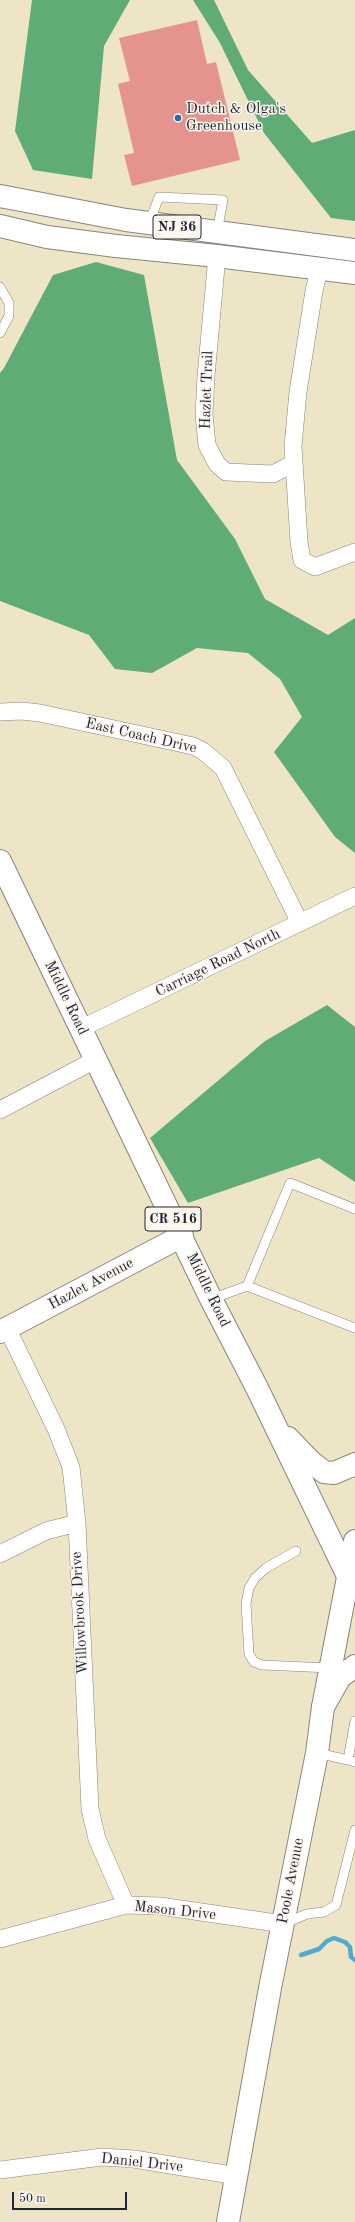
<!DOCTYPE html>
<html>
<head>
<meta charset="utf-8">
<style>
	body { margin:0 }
	#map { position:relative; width:355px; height:2222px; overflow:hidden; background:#ede5c6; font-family:"Old Standard TT",serif }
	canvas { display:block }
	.scale { position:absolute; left:12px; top:2192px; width:115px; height:18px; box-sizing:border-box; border:2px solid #22223b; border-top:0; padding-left:5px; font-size:12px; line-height:14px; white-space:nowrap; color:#22223b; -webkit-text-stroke:3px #fbf7ec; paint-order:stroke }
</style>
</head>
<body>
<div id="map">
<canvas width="355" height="2222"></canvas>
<div class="scale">50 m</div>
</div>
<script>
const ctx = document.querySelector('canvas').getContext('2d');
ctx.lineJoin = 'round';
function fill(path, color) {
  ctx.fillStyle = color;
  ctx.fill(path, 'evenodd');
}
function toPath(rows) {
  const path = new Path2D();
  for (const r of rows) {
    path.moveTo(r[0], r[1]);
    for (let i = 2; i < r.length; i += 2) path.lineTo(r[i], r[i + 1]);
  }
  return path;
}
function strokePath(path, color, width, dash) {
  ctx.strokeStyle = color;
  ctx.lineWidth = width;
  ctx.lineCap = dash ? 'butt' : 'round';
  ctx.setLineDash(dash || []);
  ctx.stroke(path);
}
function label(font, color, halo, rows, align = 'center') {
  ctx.font = font + ' "Old Standard TT",serif';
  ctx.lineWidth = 3;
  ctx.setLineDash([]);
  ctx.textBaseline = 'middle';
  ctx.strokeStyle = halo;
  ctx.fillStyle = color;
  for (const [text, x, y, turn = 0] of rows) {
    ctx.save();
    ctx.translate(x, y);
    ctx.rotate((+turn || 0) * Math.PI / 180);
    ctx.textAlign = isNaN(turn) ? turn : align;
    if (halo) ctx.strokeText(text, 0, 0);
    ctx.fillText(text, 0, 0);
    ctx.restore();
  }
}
const forest = toPath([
	[32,0,130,0,104,46,92,179,33,170,15,131],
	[193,0,214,0,248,70,312,143,355,130,355,221,331,218,264,133,220,43],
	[96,262,144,275,177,460,235,539,265,599,328,635,355,618,355,853,335,837,274,752,302,717,280,679,248,653,197,648,152,673,115,669,89,635,0,601,0,373,4,368,53,275],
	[327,1005,355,1027,355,1182,319,1158,188,1203,150,1138,265,1041]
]);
const stream = toPath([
	[301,1955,319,1949,327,1941,334,1938,345,1942,350,1947,351,1957,355,1960]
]);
const building = toPath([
	[197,20,207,64,216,62,240,160,132,186,124,155,134,153,118,84,130,81,119,38]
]);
const lane = toPath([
	[149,223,159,197,223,200,217,232],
	[0,287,9,303,9,316,0,333],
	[247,1286,290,1183,355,1209],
	[211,1299,247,1286,355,1328],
	[296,1551,266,1568,255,1578,249,1588,246,1604,249,1654,254,1662,262,1665,330,1668],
	[355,1721,348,1760,355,1762],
	[317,1753,348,1760],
	[285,1923,307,1914,324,1912,336,1905,355,1830]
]);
const street = toPath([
	[217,256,206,376,204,415,207,445,217,464,226,472,273,474,294,463],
	[319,270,314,291,298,392,293,446,299,542,302,560,315,567,355,552],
	[0,712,22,711,40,713,193,746,203,751,223,768,300,923],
	[80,1029,355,896],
	[0,1110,95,1060],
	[7,1328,56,1429,71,1467,77,1523,90,1809,97,1839,126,1905],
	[0,1554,46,1531,77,1523],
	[0,1939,126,1905,160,1906,283,1924],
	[0,2170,102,2157,134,2159,237,2176]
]);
const secondary = toPath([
	[0,1332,182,1236],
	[228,2222,270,1988,317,1753,323,1707,355,1541]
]);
const primary = toPath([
	[0,861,211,1299,257,1388,348,1576,355,1587],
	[288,1438,311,1462,324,1472,334,1473,355,1464],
	[323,1707,340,1677,355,1666]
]);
const highway = toPath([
	[0,196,126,220,355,250],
	[0,226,47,237,116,246,217,256,355,273]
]);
const markers = [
	[178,118,4,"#1f6fb2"]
];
const shields = [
	[177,227,48],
	[173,1219,56]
];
const shieldNames = [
	["NJ 36",177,227],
	["CR 516",173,1219]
];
const poiNames = [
	["Dutch & Olga's",186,109],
	["Greenhouse",186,126]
];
const streetNames = [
	["Hazlet Trail",207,390,-88],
	["East Coach Drive",141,736,13],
	["Carriage Road North",218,963,-26],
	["Middle Road",66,998,64],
	["Hazlet Avenue",91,1284,-28],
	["Middle Road",208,1290,64],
	["Willowbrook Drive",80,1613,-93],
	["Poole Avenue",291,1881,-79],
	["Mason Drive",175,1911,6],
	["Daniel Drive",142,2163,6]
];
fill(forest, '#60ac77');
strokePath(stream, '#51aacf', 4.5);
fill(building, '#e5938f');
strokePath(lane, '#888480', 10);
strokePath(street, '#888480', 18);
strokePath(secondary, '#888480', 24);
strokePath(primary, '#888480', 24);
strokePath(highway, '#888480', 24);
strokePath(lane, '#fff', 9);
strokePath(street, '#fff', 17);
strokePath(secondary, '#fff', 22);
strokePath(primary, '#fff', 22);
strokePath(highway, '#fff', 22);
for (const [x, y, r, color] of markers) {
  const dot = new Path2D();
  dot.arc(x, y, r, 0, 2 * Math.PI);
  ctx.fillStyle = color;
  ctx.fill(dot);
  strokePath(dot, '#fbf7ec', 1.5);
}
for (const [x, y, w] of shields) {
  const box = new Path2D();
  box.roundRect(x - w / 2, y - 12, w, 24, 3);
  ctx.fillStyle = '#fbf7ec';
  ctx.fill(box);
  strokePath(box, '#22223b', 1);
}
label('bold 14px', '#22223b', null, shieldNames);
label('15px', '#22223b', '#fbf7ec', poiNames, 'left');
label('15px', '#22223b', '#fbf7ec', streetNames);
</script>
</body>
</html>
